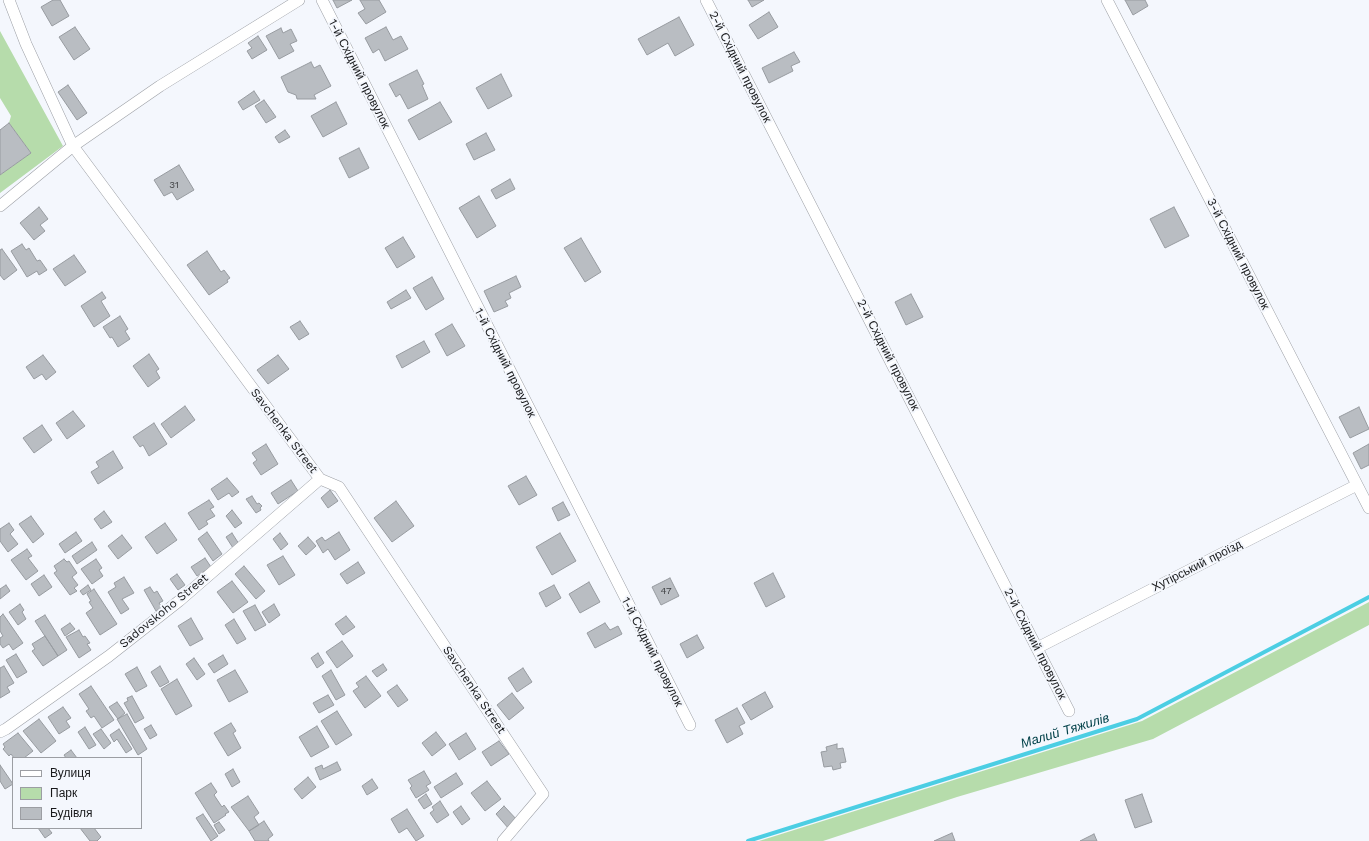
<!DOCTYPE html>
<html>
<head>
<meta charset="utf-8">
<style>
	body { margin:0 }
	#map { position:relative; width:1369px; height:841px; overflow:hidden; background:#f4f7fd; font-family:"Work Sans",sans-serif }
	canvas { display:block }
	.legend { position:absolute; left:12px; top:757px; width:130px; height:72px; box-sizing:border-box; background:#f4f7fd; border:1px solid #9c9ea3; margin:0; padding:5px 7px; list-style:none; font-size:12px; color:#18191b }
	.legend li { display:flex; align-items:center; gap:8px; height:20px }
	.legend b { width:20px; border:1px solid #9c9ea3 }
</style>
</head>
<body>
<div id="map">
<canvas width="1369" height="841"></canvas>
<ul class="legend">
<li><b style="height:5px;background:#fff"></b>Вулиця</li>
<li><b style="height:11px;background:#b6dcab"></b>Парк</li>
<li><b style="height:11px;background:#b9bdc2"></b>Будівля</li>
</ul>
</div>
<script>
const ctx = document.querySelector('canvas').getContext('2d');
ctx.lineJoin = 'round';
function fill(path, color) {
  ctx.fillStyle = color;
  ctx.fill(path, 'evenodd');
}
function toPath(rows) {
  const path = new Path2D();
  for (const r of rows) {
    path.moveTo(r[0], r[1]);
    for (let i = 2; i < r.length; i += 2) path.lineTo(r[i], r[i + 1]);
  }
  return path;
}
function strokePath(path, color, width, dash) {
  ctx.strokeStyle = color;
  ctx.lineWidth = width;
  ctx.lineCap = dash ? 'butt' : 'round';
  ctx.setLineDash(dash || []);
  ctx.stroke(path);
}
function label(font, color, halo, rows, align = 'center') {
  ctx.font = font + ' "Work Sans",sans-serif';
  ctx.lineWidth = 4;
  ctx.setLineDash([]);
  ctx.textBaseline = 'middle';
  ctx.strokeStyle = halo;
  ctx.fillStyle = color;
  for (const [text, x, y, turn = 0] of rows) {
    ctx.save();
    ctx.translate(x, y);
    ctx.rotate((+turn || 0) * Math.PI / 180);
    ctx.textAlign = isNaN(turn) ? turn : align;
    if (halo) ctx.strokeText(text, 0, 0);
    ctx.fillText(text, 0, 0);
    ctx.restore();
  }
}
const green = toPath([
	[0,31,63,146,0,193,0,175,31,153,9,123,11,116,0,98],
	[1369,602,1369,625,1153,739,957,797,823,841,759,841,1142,721]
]);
const stream = toPath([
	[748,841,1137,719,1369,597]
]);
const building = toPath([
	[53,0,60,0,69,16,52,26,41,7,53,0],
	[333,0,352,0,337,8,333,0],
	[360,0,379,0,386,12,366,24,358,13,365,9,360,0],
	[748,0,764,0,752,7,748,0],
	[1125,0,1145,0,1148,6,1133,15,1125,0],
	[769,12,778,27,758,39,749,25,769,12],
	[679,17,694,45,675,56,668,43,647,55,638,39,679,17],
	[75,27,90,49,74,60,59,37,75,27],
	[386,27,393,40,401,36,408,49,385,61,379,49,373,53,365,38,386,27],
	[281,28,283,33,291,29,297,41,290,44,294,51,279,59,266,36,281,28],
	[258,36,267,50,252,59,247,51,252,48,248,43,258,36],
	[794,52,800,62,791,66,793,71,769,83,762,68,794,52],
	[311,62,314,68,320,65,331,86,314,95,316,99,297,99,296,95,288,92,281,77,311,62],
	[417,70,424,84,422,85,428,99,408,109,400,94,396,97,389,84,417,70],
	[501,74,512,96,488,109,476,88,501,74],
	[68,85,87,113,77,120,58,92,68,85],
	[254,91,260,100,243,110,238,102,254,91],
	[264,100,276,117,266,123,255,106,264,100],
	[336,102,347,124,323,137,311,116,336,102],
	[440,102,452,122,419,140,408,120,440,102],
	[9,123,31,153,0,175,0,130,9,123],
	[285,130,290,137,279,143,275,137,285,130],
	[486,133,495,150,474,160,466,144,486,133],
	[359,148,369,168,349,178,339,158,359,148],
	[179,165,194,190,177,200,172,192,164,196,154,180,179,165],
	[510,179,515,189,496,199,491,190,510,179],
	[479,196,496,226,477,238,459,208,479,196],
	[39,207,48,219,40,225,45,231,34,240,20,223,39,207],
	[1174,207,1189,236,1165,248,1150,219,1174,207],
	[403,237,415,257,397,268,385,248,403,237],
	[581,238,601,272,585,282,564,248,581,238],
	[22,244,26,250,29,248,37,261,40,260,47,270,39,275,37,271,27,277,11,251,22,244],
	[2,249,17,270,4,280,0,275,0,250,2,249],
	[207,251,221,272,224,270,230,278,227,280,228,282,209,295,187,265,207,251],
	[74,255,86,272,65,286,53,269,74,255],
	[516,276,521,287,509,293,511,298,505,301,508,306,494,312,484,291,516,276],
	[432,277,444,299,426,310,413,288,432,277],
	[406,290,411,298,391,309,387,302,406,290],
	[102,292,106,298,101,301,110,316,94,327,81,306,102,292],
	[911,294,923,317,906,325,895,302,911,294],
	[120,316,128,329,125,331,130,339,118,347,112,337,110,338,103,327,120,316],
	[300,321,309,334,299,340,290,327,300,321],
	[452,324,465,346,447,356,435,334,452,324],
	[424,341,430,352,402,368,396,356,424,341],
	[149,354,159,369,156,371,160,378,148,387,133,366,149,354],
	[43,355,56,372,46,380,42,374,34,379,26,367,43,355],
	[278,355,289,369,268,384,257,370,278,355],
	[185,406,195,420,171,438,161,424,185,406],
	[1359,407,1369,429,1350,438,1339,417,1359,407],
	[73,411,85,426,67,439,56,423,73,411],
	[154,423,167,444,149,456,143,445,140,447,133,437,154,423],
	[42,425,52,440,34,453,23,438,42,425],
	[266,444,278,464,261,475,253,463,257,460,252,453,266,444],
	[1369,444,1369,465,1361,469,1353,453,1369,444],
	[113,451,123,468,98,484,91,472,99,467,96,462,113,451],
	[526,476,537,495,519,505,508,486,526,476],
	[227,478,239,492,232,497,229,493,218,500,211,489,227,478],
	[291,480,298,491,278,504,271,493,291,480],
	[330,490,338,501,328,508,321,498,330,490],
	[252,496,257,504,259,503,262,506,260,508,261,510,256,513,246,499,252,496],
	[209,500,214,507,210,509,215,516,206,521,208,524,199,530,188,513,209,500],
	[396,501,414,526,392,542,374,518,396,501],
	[563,502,570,515,558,521,552,508,563,502],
	[232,510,242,523,235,528,226,516,232,510],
	[104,511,112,522,101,529,94,519,104,511],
	[31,516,44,534,33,543,19,524,31,516],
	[9,523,14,530,10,534,18,544,8,552,0,541,0,529,9,523],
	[165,523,177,540,157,554,145,537,165,523],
	[76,532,82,541,65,553,59,544,76,532],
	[207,532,222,554,213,561,198,539,207,532],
	[339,532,350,550,335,560,328,549,323,553,316,541,322,537,325,541,339,532],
	[232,533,239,544,233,548,226,537,232,533],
	[280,533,288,544,281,550,273,539,280,533],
	[560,533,576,561,552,575,536,547,560,533],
	[122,535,132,548,118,559,108,546,122,535],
	[308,537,316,546,306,555,298,546,308,537],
	[92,542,97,550,77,564,72,556,92,542],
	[27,549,32,556,28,558,38,571,26,580,11,560,27,549],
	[283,556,295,575,279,585,267,565,283,556],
	[205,558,211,567,197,576,191,567,205,558],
	[64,559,67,562,69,561,77,573,72,577,78,585,74,588,77,591,70,595,54,573,57,571,54,566,64,559],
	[96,559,102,568,99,570,103,576,92,584,81,569,96,559],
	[358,562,365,573,347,584,340,574,358,562],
	[244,566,265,591,256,599,235,574,244,566],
	[773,573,785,597,766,607,754,583,773,573],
	[177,574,185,585,178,590,170,579,177,574],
	[44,575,52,587,39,596,31,584,44,575],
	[124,577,134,593,122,599,129,609,121,614,108,592,116,587,114,583,124,577],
	[670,578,679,596,661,605,652,587,670,578],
	[232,581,248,602,233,613,217,592,232,581],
	[589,582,600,602,580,613,569,594,589,582],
	[6,585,10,591,0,599,0,589,6,585],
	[88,585,91,590,83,595,80,591,88,585],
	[554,585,561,598,546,607,539,593,554,585],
	[150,587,154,593,157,591,163,601,159,603,162,607,156,611,144,590,150,587],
	[94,589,117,624,100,635,86,613,93,608,89,602,91,601,87,594,94,589],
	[20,604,24,610,22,612,26,619,18,625,9,612,20,604],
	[274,604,280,615,269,623,262,612,274,604],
	[255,605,266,625,255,631,243,611,255,605],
	[3,614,23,643,13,650,9,644,3,648,0,644,0,638,3,636,0,631,0,617,3,614],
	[45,615,67,650,58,656,35,621,45,615],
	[346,616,355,627,343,635,335,624,346,616],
	[191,618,203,639,190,646,178,626,191,618],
	[234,619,246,639,237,644,225,625,234,619],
	[70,623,75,629,65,636,61,629,70,623],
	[605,623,610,630,618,626,622,634,595,648,587,633,605,623],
	[79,630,83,637,85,636,90,643,87,644,91,650,79,658,66,637,79,630],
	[697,635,704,648,687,658,680,644,697,635],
	[45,636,58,656,43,666,32,651,35,649,32,644,45,636],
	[342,641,353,656,337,668,326,652,342,641],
	[318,653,324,663,317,668,311,658,318,653],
	[16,654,27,672,17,678,6,660,16,654],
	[223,655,228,664,214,673,208,664,223,655],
	[194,658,205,674,197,680,186,664,194,658],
	[383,664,387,670,377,677,372,671,383,664],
	[4,666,14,683,7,687,10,692,0,698,0,668,4,666],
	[160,666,169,682,160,687,151,672,160,666],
	[137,667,147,686,136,692,125,674,137,667],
	[523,668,532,682,517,692,508,678,523,668],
	[235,670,248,692,229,702,217,680,235,670],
	[331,670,345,695,336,700,322,676,331,670],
	[366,676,381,696,365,708,353,691,359,687,356,683,366,676],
	[177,679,192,706,176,715,161,689,177,679],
	[397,685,408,700,398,707,387,692,397,685],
	[91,686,114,720,102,728,94,716,91,718,86,711,89,709,79,694,91,686],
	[765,692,773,707,751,720,742,705,765,692],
	[512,693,524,708,509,720,497,705,512,693],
	[328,695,334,705,319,713,313,703,328,695],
	[132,696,144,718,135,723,124,703,128,701,127,698,132,696],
	[117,702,125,713,118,719,109,707,117,702],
	[63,707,71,718,66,721,70,727,59,734,48,717,63,707],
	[737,708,745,723,739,726,743,734,727,743,715,720,737,708],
	[337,711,352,735,336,745,321,721,337,711],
	[127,714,147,749,138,755,117,719,127,714],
	[39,719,56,741,41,753,23,731,39,719],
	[231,723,236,731,233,733,241,748,228,756,214,733,231,723],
	[151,725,157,735,150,739,144,729,151,725],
	[317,726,329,747,311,757,299,737,317,726],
	[85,727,96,745,89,749,78,732,85,727],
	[101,729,111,743,104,749,93,734,101,729],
	[119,729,132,749,126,753,117,739,114,742,110,735,119,729],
	[436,732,446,745,432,756,422,743,436,732],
	[18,733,33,751,24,758,14,758,11,754,9,756,3,749,5,747,3,744,18,733],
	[466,733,476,749,459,760,449,744,466,733],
	[499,741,509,754,491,766,482,752,499,741],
	[837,744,837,749,843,748,846,762,840,763,841,768,833,770,832,766,824,767,821,752,827,751,826,747,837,744],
	[71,750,77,758,66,758,64,755,71,750],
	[337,762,341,770,320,780,315,768,322,765,323,769,337,762],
	[0,765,13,784,5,789,0,781,0,765],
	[233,769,240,782,232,787,225,774,233,769],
	[424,771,431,783,426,786,429,790,416,798,410,788,412,786,408,780,424,771],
	[456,773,463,784,441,798,434,787,456,773],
	[308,777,316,787,302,799,294,789,308,777],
	[372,779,378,788,367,795,362,786,372,779],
	[487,781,501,799,485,811,471,793,487,781],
	[211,783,217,792,214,795,222,807,224,805,229,812,225,814,226,815,214,823,195,793,211,783],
	[426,794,432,804,424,809,418,800,426,794],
	[1142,794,1152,822,1135,828,1125,800,1142,794],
	[248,796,259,813,254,817,259,825,249,831,231,807,248,796],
	[440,801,449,815,437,823,430,813,434,810,432,807,440,801],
	[461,806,470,819,462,825,453,812,461,806],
	[504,806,518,821,509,829,496,814,504,806],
	[407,809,424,836,416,841,407,828,399,833,391,819,407,809],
	[203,814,218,836,211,841,196,818,203,814],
	[264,821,273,835,268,839,269,841,255,841,249,831,264,821],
	[219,822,225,830,219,834,214,825,219,822],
	[38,828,48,828,52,833,45,838,38,828],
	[80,828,94,828,101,837,97,841,90,841,80,828],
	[952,833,955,841,934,841,952,833],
	[1094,834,1097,841,1080,841,1094,834]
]);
const minor = toPath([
	[9,0,26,44,73,146,160,86,299,0],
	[322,0,690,725],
	[706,0,1069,711],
	[1107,0,1369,508],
	[0,206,73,146,320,479,339,487,543,794,503,841],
	[1037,648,1223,553,1357,485],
	[0,732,6,729,109,656,179,601,320,479]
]);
const numberNames = [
	["31",174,185],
	["47",666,591]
];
const streetNames = [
	["2-й Східний провулок",740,67,63],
	["1-й Східний провулок",359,74,63],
	["3-й Східний провулок",1238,254,63],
	["2-й Східний провулок",888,355,63],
	["1-й Східний провулок",505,363,63],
	["Savchenka Street",284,431,53],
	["Хутірський проїзд",1197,566,-27],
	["Sadovskoho Street",164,611,-39],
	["2-й Східний провулок",1035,644,63],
	["1-й Східний провулок",652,652,63],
	["Savchenka Street",474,690,56]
];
const waterNames = [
	["Малий Тяжилів",1065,731,-17]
];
fill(green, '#b6dcab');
strokePath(stream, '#4ccee3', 4);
fill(building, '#b9bdc2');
strokePath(building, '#979ba0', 1);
strokePath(minor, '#9c9fa5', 12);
strokePath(minor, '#fff', 11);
label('10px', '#404245', null, numberNames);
label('12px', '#18191b', '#f4f7fd', streetNames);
label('italic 13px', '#014048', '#f4f7fd', waterNames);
</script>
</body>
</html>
